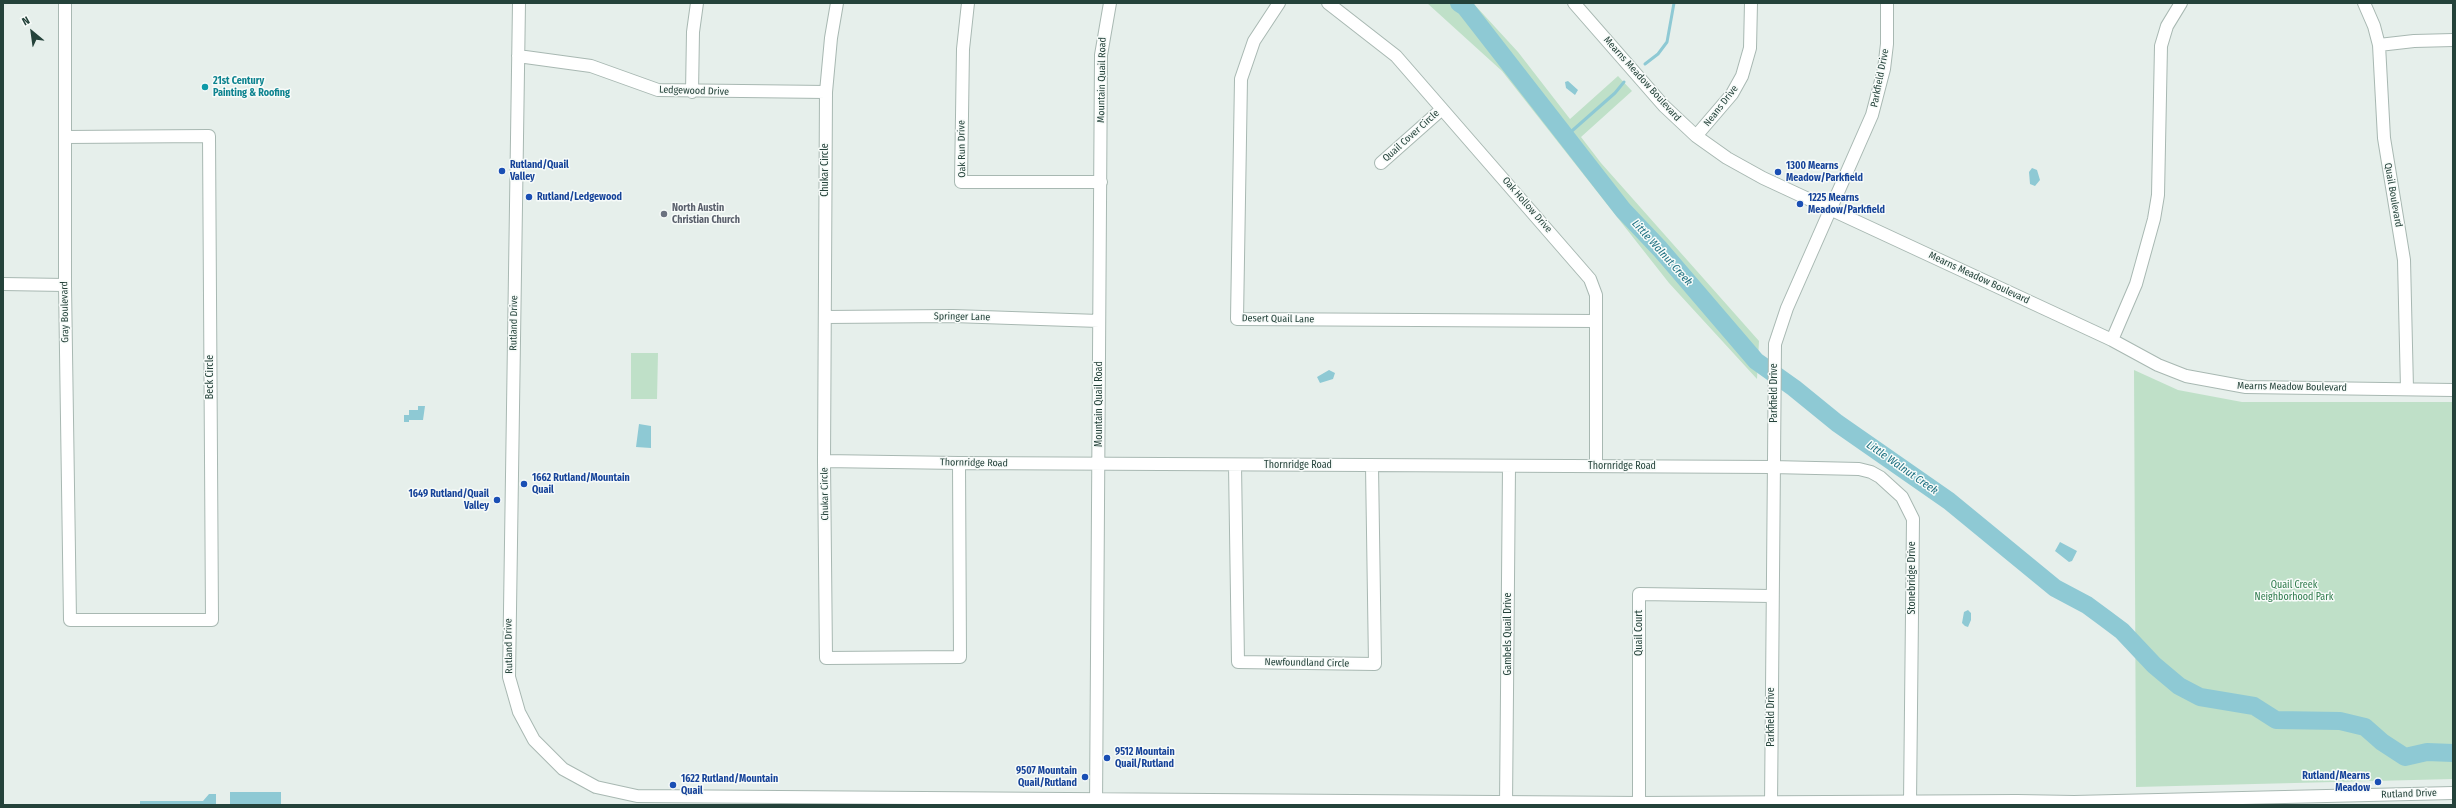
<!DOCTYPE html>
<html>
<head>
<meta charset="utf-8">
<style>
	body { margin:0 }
	#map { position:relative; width:2456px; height:808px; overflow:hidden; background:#e6efeb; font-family:"Fira Sans Condensed",sans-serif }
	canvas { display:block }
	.frame { position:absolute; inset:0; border:4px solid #24423a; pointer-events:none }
	.north { position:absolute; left:12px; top:12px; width:40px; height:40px; -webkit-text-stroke:3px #f7fbf9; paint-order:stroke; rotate:331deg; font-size:11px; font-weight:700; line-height:16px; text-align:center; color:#24423a }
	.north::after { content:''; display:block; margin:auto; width:14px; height:18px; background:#24423a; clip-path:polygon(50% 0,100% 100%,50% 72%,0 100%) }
</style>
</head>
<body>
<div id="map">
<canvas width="2456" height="808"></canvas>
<div class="frame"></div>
<div class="north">N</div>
</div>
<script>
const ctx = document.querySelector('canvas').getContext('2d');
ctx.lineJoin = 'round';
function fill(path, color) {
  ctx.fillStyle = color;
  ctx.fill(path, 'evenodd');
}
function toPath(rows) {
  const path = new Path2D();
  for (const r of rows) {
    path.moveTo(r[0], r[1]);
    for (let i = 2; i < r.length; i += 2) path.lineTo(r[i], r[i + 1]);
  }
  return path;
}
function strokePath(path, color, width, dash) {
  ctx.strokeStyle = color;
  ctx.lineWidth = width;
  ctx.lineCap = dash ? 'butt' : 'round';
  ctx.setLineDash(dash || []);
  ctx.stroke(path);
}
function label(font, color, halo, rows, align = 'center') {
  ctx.font = font + ' "Fira Sans Condensed",sans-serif';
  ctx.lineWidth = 3;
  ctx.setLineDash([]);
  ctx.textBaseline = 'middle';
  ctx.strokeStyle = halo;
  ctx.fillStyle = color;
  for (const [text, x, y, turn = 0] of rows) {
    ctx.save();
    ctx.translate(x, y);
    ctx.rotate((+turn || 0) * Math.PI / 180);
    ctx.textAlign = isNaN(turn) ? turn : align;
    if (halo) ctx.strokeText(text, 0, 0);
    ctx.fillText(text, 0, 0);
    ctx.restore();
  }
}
const green = toPath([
	[1427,3,1473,3,1518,52,1570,119,1618,76,1632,91,1581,137,1601,163,1759,341,1757,379,1669,283,1502,71],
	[631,353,658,353,657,399,631,399],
	[2134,370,2178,390,2242,402,2453,402,2453,779,2136,787]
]);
const water = toPath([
	[1568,81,1578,90,1575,95,1566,88,1565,82],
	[2032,168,2037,170,2040,180,2035,186,2030,184,2029,172],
	[1329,370,1335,373,1333,379,1320,383,1317,377],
	[418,406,425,406,423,420,409,420,409,422,404,422,404,415,409,415,409,410,418,410],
	[639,424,651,426,651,448,636,447],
	[2060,542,2077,551,2072,561,2069,562,2055,551],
	[1968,610,1971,613,1971,620,1968,627,1965,626,1962,623,1964,612],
	[230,792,281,792,281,805,230,805],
	[209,794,216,794,216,805,140,805,140,801,203,801]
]);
const stream = toPath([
	[1645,64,1658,54,1667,42,1674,3],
	[1565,137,1615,93,1624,82]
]);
const river = toPath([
	[1459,3,1465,7,1623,210,1660,249,1756,361,1794,388,1837,423,1949,501,2055,588,2087,605,2106,619,2122,631,2154,665,2179,686,2200,697,2254,706,2276,720,2340,721,2365,727,2382,742,2405,757,2427,752,2453,753]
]);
const minor = toPath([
	[519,3,509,677,519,712,534,740,563,769,596,787,637,796,1639,803,2017,801,2074,802,2453,793],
	[837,3,831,38,826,92,824,461,826,658,960,657,959,463],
	[968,3,963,49,961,182,1101,182],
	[1279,3,1254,41,1241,79,1237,319,1596,321],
	[1328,3,1396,56,1590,279,1596,295,1596,466],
	[1574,3,1664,106,1696,136,1727,158,1763,178,2112,340,2158,365,2186,376,2246,387,2453,390],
	[2364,3,2374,26,2379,45,2384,138,2404,260,2407,389],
	[2379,45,2414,41,2453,40],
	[518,56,591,66,658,90,826,92],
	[692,92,693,32,697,3],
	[1696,136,1732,94,1742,76,1750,48,1751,3],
	[65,137,209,136,212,620,70,620,65,285,65,3],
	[1381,163,1442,109],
	[3,284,65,285],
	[825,317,953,316,1099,321],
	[2112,340,2136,284,2154,219,2158,195,2161,46,2167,26,2181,3],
	[824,461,959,463,1772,467,1859,469,1871,472,1880,477,1902,497,1913,519,1910,802],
	[1235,465,1238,662,1375,664,1372,466],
	[1639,803,1639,594,1771,596],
	[1096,805,1101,55,1110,3],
	[1506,805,1509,467],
	[1771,805,1775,344,1787,308,1872,115,1884,69,1887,44,1887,3]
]);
const markers = [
	[205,87,4,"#0f9aa8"],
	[502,171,4,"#1a4fb4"],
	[1778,172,4,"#1a4fb4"],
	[529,197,4,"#1a4fb4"],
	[1800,204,4,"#1a4fb4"],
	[664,214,4,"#6b7280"],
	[524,484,4,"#1a4fb4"],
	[497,500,4,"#1a4fb4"],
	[1107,758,4,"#1a4fb4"],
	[1085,777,4,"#1a4fb4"],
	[2378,782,4,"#1a4fb4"],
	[673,785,4,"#1a4fb4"]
];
const streetNames = [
	["Parkfield Drive",1880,78,-79],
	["Mearns Meadow Boulevard",1642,79,48],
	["Mountain Quail Road",1102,80,-89],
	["Ledgewood Drive",694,91,2],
	["Neans Drive",1721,106,-52],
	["Quail Cover Circle",1411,136,-42],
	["Oak Run Drive",962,149,-91],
	["Chukar Circle",825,170,-90],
	["Quail Boulevard",2393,195,80],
	["Oak Hollow Drive",1527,205,49],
	["Mearns Meadow Boulevard",1979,278,25],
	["Gray Boulevard",65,312,-91],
	["Springer Lane",962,317,1],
	["Desert Quail Lane",1278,319,1],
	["Rutland Drive",514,323,-89],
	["Beck Circle",210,377,-90],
	["Mearns Meadow Boulevard",2292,387,1],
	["Parkfield Drive",1774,393,-90],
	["Mountain Quail Road",1099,404,-90],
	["Thornridge Road",974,463,1],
	["Thornridge Road",1298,465],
	["Thornridge Road",1622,466],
	["Chukar Circle",825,494,-91],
	["Stonebridge Drive",1912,578,-90],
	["Quail Court",1639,633,-90],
	["Gambels Quail Drive",1508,634,-90],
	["Rutland Drive",509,646,-91],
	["Newfoundland Circle",1307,663,1],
	["Parkfield Drive",1771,717,-90],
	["Rutland Drive",2409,794,-2]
];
const cultureNames = [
	["21st Century",213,81],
	["Painting & Roofing",213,93]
];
const transitNames = [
	["Rutland/Quail",510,165],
	["Valley",510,177],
	["1300 Mearns",1786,166],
	["Meadow/Parkfield",1786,178],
	["Rutland/Ledgewood",537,197],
	["1225 Mearns",1808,198],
	["Meadow/Parkfield",1808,210],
	["1662 Rutland/Mountain",532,478],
	["Quail",532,490],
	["1649 Rutland/Quail",489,494,"right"],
	["Valley",489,506,"right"],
	["9512 Mountain",1115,752],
	["Quail/Rutland",1115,764],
	["9507 Mountain",1077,771,"right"],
	["Quail/Rutland",1077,783,"right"],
	["Rutland/Mearns",2370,776,"right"],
	["Meadow",2370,788,"right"],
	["1622 Rutland/Mountain",681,779],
	["Quail",681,791]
];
const worshipNames = [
	["North Austin",672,208],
	["Christian Church",672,220]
];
const parkNames = [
	["Quail Creek",2294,585],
	["Neighborhood Park",2294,597]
];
const waterNames = [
	["Little Walnut Creek",1662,253,48],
	["Little Walnut Creek",1902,468,35]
];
fill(green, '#bfe0c8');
fill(water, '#8ec9d4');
strokePath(stream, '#8ec9d4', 3);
strokePath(river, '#8ec9d4', 18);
strokePath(minor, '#a8b8b2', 14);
strokePath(minor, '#fff', 12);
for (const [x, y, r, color] of markers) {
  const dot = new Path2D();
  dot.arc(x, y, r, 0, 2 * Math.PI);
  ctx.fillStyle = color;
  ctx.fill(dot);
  strokePath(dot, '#f7fbf9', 1.5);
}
label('10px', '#24423a', '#f7fbf9', streetNames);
label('bold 10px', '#0d838f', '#f7fbf9', cultureNames, 'left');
label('bold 10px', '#164399', '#f7fbf9', transitNames, 'left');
label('bold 10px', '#5b616d', '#f7fbf9', worshipNames, 'left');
label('10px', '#2d7a4b', '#f7fbf9', parkNames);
label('italic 11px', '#1c6f80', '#f7fbf9', waterNames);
</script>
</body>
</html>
